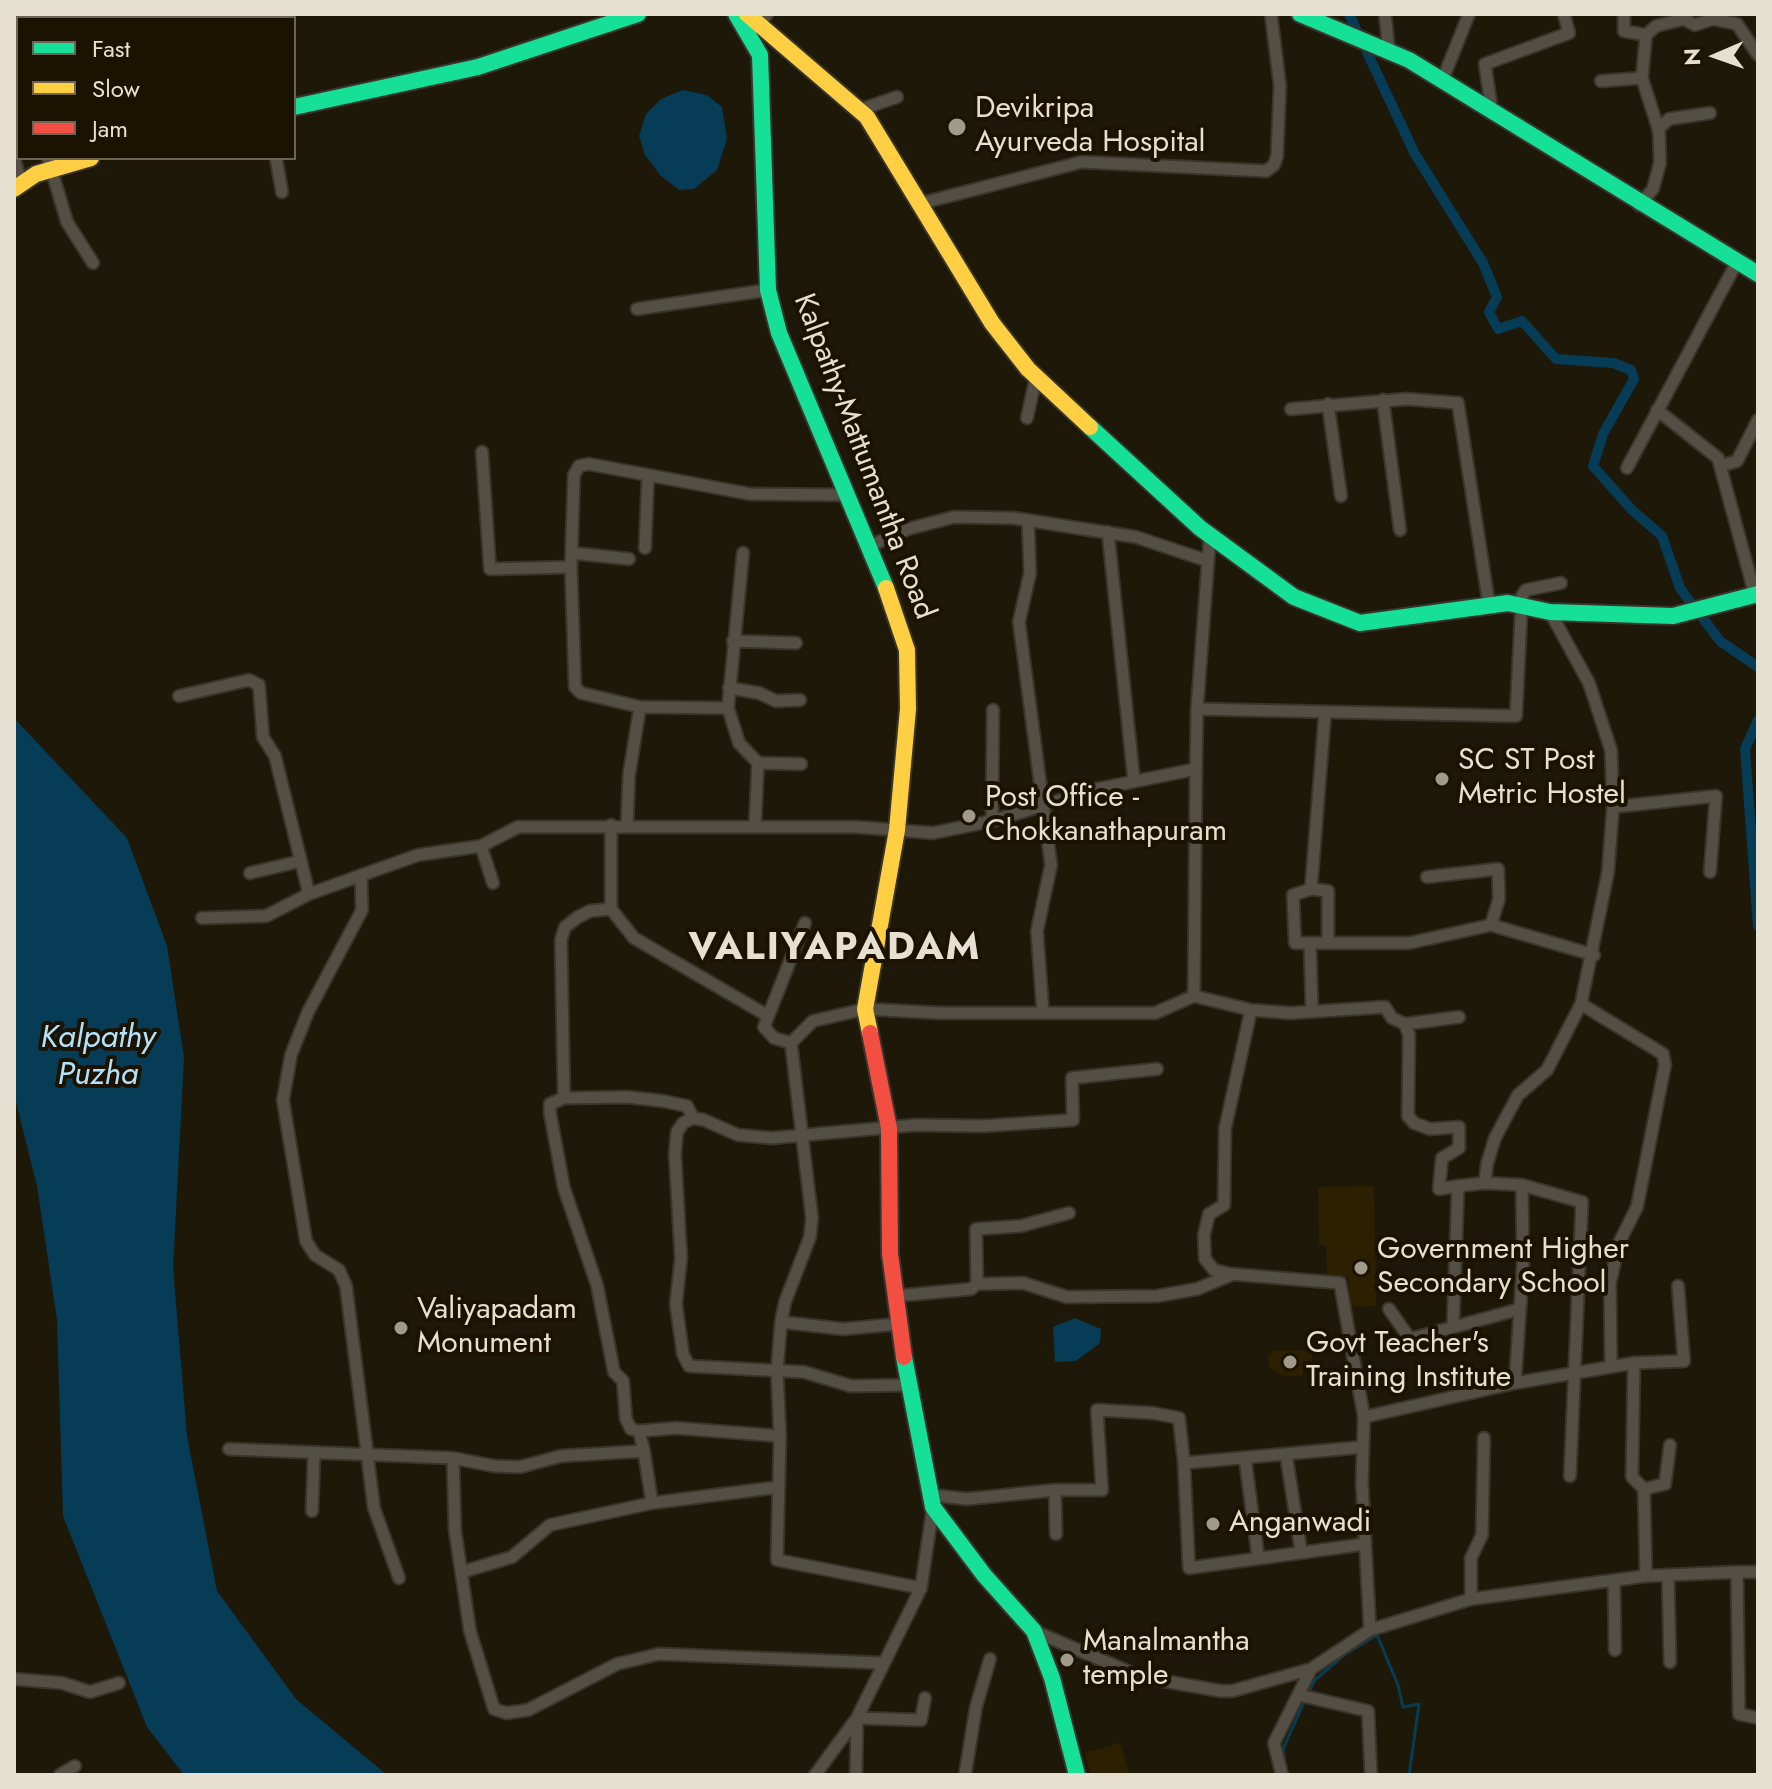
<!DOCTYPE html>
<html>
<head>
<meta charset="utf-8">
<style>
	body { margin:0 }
	#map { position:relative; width:1772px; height:1789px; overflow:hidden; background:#1e1809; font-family:Jost,sans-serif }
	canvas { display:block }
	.frame { position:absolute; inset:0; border:16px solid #e6e0d0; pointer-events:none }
	.legend { position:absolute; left:16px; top:16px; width:280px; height:144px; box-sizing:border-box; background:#1c1200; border:2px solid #6d6453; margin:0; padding:10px 14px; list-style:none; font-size:24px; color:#e6e0d0 }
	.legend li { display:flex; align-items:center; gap:16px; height:40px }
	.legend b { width:40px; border:2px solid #6d6453 }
	.north { position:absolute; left:1676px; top:16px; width:80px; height:80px; -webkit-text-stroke:6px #1c1200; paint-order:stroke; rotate:268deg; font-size:22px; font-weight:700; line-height:32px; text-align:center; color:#e6e0d0 }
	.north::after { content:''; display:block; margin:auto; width:28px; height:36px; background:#e6e0d0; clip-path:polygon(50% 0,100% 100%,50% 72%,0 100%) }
</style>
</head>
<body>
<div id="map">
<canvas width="1772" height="1789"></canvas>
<div class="frame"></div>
<ul class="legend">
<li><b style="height:10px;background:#16e098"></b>Fast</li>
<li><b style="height:10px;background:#ffcf43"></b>Slow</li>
<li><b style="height:10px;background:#f24e42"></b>Jam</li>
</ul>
<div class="north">N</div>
</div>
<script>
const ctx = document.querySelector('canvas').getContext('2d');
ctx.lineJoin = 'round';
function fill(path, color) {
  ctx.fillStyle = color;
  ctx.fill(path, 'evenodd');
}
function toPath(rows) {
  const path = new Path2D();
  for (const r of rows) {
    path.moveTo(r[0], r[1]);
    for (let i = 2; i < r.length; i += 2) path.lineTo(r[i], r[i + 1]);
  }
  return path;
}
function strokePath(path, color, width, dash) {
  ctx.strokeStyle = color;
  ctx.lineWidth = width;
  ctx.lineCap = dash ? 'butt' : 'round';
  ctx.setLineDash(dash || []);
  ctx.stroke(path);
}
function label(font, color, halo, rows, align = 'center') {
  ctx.font = font + ' Jost,sans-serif';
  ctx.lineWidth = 8;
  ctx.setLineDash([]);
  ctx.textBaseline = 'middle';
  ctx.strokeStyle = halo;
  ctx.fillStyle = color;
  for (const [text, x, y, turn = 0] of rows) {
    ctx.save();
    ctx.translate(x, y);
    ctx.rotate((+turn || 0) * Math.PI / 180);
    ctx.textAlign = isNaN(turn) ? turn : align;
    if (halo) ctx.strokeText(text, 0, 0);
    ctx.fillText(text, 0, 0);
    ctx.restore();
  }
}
const built = toPath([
	[1374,1186,1376,1306,1350,1307,1349,1277,1327,1277,1326,1246,1319,1245,1318,1187],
	[1300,1350,1312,1353,1313,1366,1303,1367,1303,1375,1282,1376,1269,1367,1267,1358,1273,1351],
	[1120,1743,1130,1775,1091,1775,1085,1753]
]);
const water = toPath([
	[683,90,707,95,722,107,727,139,717,170,694,189,679,190,660,175,645,155,639,136,646,114,661,99],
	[14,718,127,838,167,946,184,1057,173,1268,187,1436,217,1591,296,1699,387,1775,184,1775,147,1727,63,1516,57,1320,37,1186,14,1094],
	[1075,1318,1101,1329,1100,1343,1076,1361,1055,1362,1053,1327]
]);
const stream = toPath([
	[1308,1693,1315,1680,1344,1655,1377,1635,1398,1685,1403,1707,1419,1704,1409,1775],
	[1286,1771,1283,1749,1305,1700]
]);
const canal = toPath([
	[1349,14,1415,154,1483,263,1497,297,1489,312,1498,329,1522,321,1556,359,1613,363,1631,370,1634,379,1603,434,1593,466,1632,510,1662,536,1680,588,1691,603],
	[1702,617,1720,641,1758,667],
	[1758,720,1745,749,1758,926]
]);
const street = toPath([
	[113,14,113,18],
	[1385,14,1389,51],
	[1624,14,1624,31,1646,35],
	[1684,19,1695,25,1713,19,1737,24,1758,55],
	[759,25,767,14],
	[14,35,18,41],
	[1442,81,1469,14],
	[1601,81,1642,78],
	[859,110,897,97],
	[1492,112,1485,64,1569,33,1564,14],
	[1658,129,1669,119,1710,113],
	[48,158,67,222,93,263],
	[276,158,282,192],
	[14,159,22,184],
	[922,203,1082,162,1266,171,1274,165,1277,156,1280,86,1271,14],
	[1639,205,1653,189,1660,163,1659,131,1642,78,1646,35,1656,26,1684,19,1685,14],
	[637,309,768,290],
	[1383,400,1400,530],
	[1328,404,1341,496],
	[1291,409,1407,399,1458,403,1489,605],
	[1657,410,1718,458,1755,595],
	[1027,418,1036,377],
	[482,452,490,569,571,567],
	[1720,466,1737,461,1758,420],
	[1627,468,1737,262],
	[1028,520,1030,573,1019,622,1051,865,1037,931,1043,1013],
	[1108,532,1134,781],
	[870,546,908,529,954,517,1013,518,1136,537,1208,561],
	[645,548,648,476],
	[572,553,629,559],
	[733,641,796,643],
	[729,688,759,693,776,701,800,700],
	[179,696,249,680,259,685,263,737,275,756,309,894,418,855,481,846,518,827,857,827,933,833,992,821,1097,789,1196,769,1197,709,1516,716,1522,596,1526,590,1561,583],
	[640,707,728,708,743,553],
	[728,708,739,743,758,763],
	[1197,709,1210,535],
	[1196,769,1194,996,1251,1010,1290,1013,1385,1007,1392,1018,1405,1024,1459,1017],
	[1613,807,1716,796,1710,872],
	[992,821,993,710],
	[611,825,611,909,590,911,578,917,565,927,561,940,564,1098,550,1104,550,1113,564,1188,597,1285,614,1372,623,1381,626,1419,631,1429,639,1431],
	[627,825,629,775,640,707,581,693,575,687,571,567,574,475,579,466,589,464,750,494,847,495],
	[755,826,758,763,801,764],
	[481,846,493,883],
	[250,873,301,861],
	[361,875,362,910,308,1012,291,1055,283,1100,306,1241,315,1255,339,1270,346,1286,374,1508,399,1578],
	[1427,877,1498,869,1499,899,1491,925,1594,955],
	[1311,889,1293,895,1295,943,1328,943,1328,891,1311,889,1325,713],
	[611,909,634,938,768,1016],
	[202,918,266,916,309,894],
	[805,923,764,1027,774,1038,791,1043,812,1218,810,1237,785,1302,781,1322,777,1371,780,1436,777,1560,921,1588],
	[1328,943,1409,943,1491,925],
	[1310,944,1312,1011],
	[1581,1004,1663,1054,1665,1065,1637,1207,1619,1243,1610,1283,1611,1367],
	[1251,1010,1225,1129,1224,1205,1209,1214,1204,1235,1205,1259,1214,1270,1231,1274,1340,1283,1364,1417,1362,1483,1370,1630],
	[1405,1024,1409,1035,1408,1116,1414,1123,1430,1129,1459,1127,1459,1148,1442,1158,1439,1189,1458,1186],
	[791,1043,813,1021,865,1009,941,1013,1155,1013,1194,996],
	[564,1098,627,1097,663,1101,687,1106,693,1118],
	[1522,1185,1582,1202,1570,1476],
	[977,1284,976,1229,1021,1226,1069,1213],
	[895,1296,971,1289,977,1284,1023,1283,1067,1297,1157,1296,1197,1289,1231,1275],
	[1389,1309,1410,1339,1520,1309],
	[781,1322,843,1329,898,1324],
	[1453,1327,1458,1186,1485,1183],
	[1634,1363,1632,1477,1644,1489,1646,1576],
	[1515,1383,1523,1265,1522,1185,1485,1183,1487,1164,1495,1138,1518,1095,1547,1070,1581,1004,1608,872,1613,807,1611,750,1589,683,1550,612],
	[911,1385,851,1386,804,1372,689,1366,683,1354,676,1304,681,1258,675,1154,677,1132,683,1123,693,1118,704,1120,738,1135,772,1138,916,1125,983,1126,1073,1120,1072,1078,1157,1069],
	[1364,1417,1515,1383,1634,1363,1684,1361,1678,1286],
	[1363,1447,1184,1463,1189,1568,1365,1544],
	[229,1449,453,1458],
	[644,1451,639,1431,676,1428,780,1436],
	[1286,1454,1301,1551],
	[1245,1458,1258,1556],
	[779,1487,652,1503,644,1451,561,1456,520,1467,494,1466,453,1458,455,1530,470,1631,494,1709,506,1713,528,1710,617,1664,659,1654,882,1663],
	[1644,1489,1665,1484,1670,1445],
	[1055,1490,1056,1534],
	[932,1495,967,1499,1055,1490,1102,1490,1097,1410,1153,1413,1179,1418,1184,1463],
	[312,1511,314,1455],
	[462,1572,512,1557,550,1525,652,1503],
	[1737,1572,1758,1572],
	[1668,1575,1670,1662],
	[1614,1581,1615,1650],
	[1471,1599,1471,1558,1482,1535,1484,1438],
	[1034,1631,1141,1677,1221,1691,1232,1691,1311,1669],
	[14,1679,62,1683,90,1692,119,1683],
	[1299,1695,1368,1711,1371,1775],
	[60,1775,75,1766],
	[815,1775,857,1718,921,1720,925,1698],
	[856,1775,857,1718,921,1588,933,1507],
	[965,1775,976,1707,990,1659],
	[1282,1775,1274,1743,1311,1669,1370,1630,1471,1599,1646,1576,1737,1572,1739,1714,1758,1718]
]);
const fast = toPath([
	[736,14,760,55,768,290,779,333,886,588],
	[1300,14,1409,60,1758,274],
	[294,107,478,67,638,14],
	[1090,427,1200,528,1294,597,1360,623,1508,603,1550,612,1673,616,1758,594],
	[904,1357,933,1507,984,1575,1034,1631,1052,1678,1077,1775]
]);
const slow = toPath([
	[747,14,867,117,992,323,1028,369,1090,427],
	[14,189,36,174,91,158],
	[870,1033,865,1009,897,830,908,709,907,650,886,588]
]);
const jam = toPath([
	[870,1033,889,1128,890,1254,904,1357]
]);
const markers = [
	[957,127,10,"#a09a8a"],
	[1442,779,8,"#a09a8a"],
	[969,816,8,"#a09a8a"],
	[1361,1268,8,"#a09a8a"],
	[401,1328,8,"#a09a8a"],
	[1290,1362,8,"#a09a8a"],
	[1213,1524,8,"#a09a8a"],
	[1067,1660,8,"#a09a8a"]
];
const poiNames = [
	["Devikripa",975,110],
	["Ayurveda Hospital",975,144],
	["SC ST Post",1458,762],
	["Metric Hostel",1458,796],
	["Post Office -",985,799],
	["Chokkanathapuram",985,833],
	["Government Higher",1377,1251],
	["Secondary School",1377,1285],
	["Valiyapadam",417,1311],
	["Monument",417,1345],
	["Govt Teacher's",1306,1345],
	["Training Institute",1306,1379],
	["Anganwadi",1229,1524],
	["Manalmantha",1083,1643],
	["temple",1083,1677]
];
const streetNames = [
	["Kalpathy-Mattumantha Road",863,457,69]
];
const waterNames = [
	["Kalpathy",98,1039],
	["Puzha",98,1076]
];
const districtNames = [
	["VALIYAPADAM",835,950]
];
fill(built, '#2c2001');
fill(water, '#063c55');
strokePath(stream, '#063c55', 3);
strokePath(canal, '#063c55', 10);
strokePath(street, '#39352b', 15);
strokePath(fast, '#39352b', 20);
strokePath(slow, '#39352b', 20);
strokePath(jam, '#39352b', 20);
strokePath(street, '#544f44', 11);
strokePath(fast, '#16e098', 16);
strokePath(slow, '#ffcf43', 16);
strokePath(jam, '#f24e42', 16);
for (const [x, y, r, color] of markers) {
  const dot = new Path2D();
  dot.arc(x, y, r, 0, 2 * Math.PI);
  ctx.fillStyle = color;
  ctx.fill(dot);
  strokePath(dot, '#1c1200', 3);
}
label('30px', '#e6e0d0', '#1c1200', poiNames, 'left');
label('30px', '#e6e0d0', '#1c1200', streetNames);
label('italic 32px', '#b3e1fe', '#1c1200', waterNames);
ctx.letterSpacing = '2px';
label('bold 38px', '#e6e0d0', '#1c1200', districtNames);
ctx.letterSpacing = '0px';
</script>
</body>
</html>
